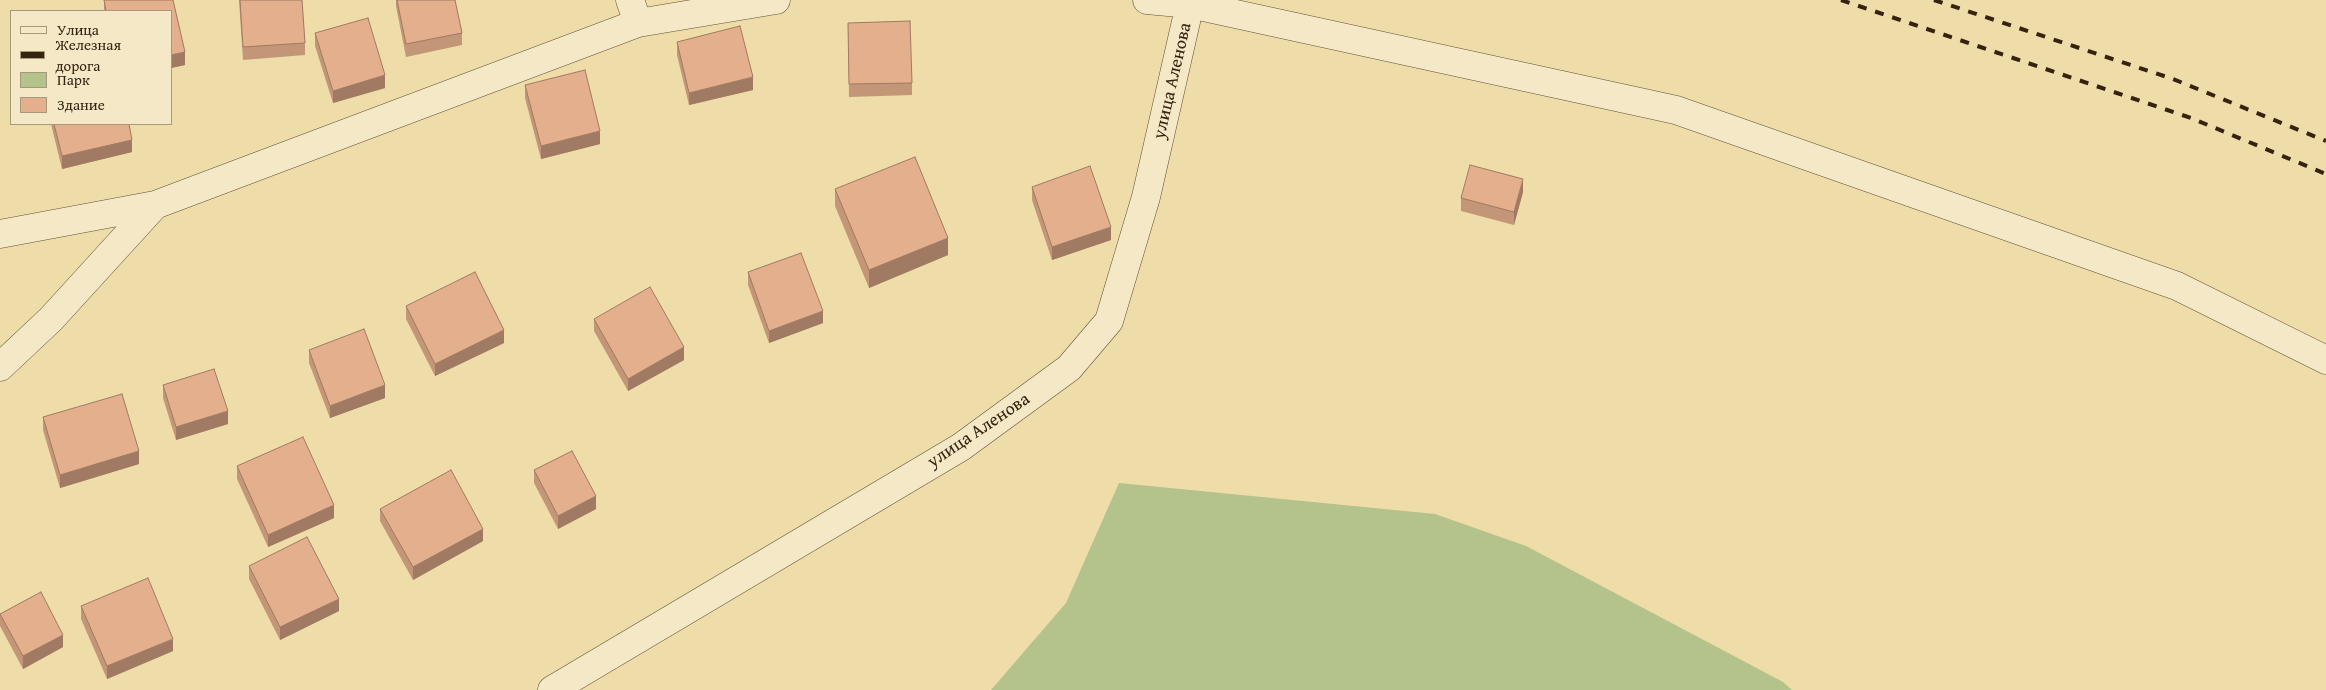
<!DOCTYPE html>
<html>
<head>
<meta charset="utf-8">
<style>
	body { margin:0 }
	#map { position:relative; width:2326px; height:690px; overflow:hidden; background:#eedca9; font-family:"Gentium Book Plus",serif }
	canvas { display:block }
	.legend { position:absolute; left:10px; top:10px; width:162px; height:115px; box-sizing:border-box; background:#f4e8c7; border:1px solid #a8997d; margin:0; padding:6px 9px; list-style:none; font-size:15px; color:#36230f }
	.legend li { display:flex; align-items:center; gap:10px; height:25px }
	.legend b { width:25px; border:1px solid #a8997d }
</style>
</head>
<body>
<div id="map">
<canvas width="2326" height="690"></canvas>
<ul class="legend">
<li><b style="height:6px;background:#f4e8c7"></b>Улица</li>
<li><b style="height:6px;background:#36230f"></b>Железная дорога</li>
<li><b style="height:14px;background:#b4c28b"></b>Парк</li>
<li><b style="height:14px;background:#e4af8c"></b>Здание</li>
</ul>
</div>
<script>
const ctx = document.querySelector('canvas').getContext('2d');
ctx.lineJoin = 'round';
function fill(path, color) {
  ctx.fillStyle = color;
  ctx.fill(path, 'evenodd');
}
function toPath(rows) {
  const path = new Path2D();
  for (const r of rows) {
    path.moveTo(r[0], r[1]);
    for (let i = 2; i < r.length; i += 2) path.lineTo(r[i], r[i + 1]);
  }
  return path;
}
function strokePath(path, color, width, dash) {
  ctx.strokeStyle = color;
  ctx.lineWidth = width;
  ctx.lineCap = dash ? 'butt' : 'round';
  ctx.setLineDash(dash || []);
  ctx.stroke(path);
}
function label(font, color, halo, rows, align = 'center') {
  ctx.font = font + ' "Gentium Book Plus",serif';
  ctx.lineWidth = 4.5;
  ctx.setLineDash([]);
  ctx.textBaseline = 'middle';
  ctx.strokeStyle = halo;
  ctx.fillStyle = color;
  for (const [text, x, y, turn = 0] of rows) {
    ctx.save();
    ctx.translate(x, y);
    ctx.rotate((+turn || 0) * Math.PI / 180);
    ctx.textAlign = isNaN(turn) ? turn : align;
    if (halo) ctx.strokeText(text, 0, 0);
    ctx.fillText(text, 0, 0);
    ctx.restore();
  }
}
const green = toPath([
	[1119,483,1435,514,1526,546,1783,682,1792,690,991,690,1066,603]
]);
const minor = toPath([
	[630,0,638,23],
	[1147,0,1190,4,1676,110,2177,286,2326,360],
	[0,234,155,205,638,23,776,0],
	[0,367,51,319,155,205],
	[552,690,961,447,1069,368,1109,321,1146,197,1190,4]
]);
const rail = toPath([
	[1841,0,2191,118,2326,174],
	[1934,0,2173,79,2326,141]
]);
const wall = toPath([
	[104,0,173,0,185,52,185,65,171,68,171,11,104,11],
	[239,0,302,0,305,43,305,55,243,60],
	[396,0,455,0,462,33,462,45,406,57,396,6],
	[848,23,912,83,912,95,849,97],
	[315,33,385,88,333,103,315,46],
	[677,42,753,90,689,105,677,55],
	[525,85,600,144,541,159,525,98],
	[51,124,129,124,132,152,62,169],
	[1032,187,1111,240,1052,260,1032,200],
	[835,189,948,255,869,288,835,206],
	[1523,192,1514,225,1461,211,1461,198],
	[748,272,823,323,769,343,748,285],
	[406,306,504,343,435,376,406,319],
	[594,319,684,360,628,391,594,331],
	[309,350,385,398,330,418,309,363],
	[163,385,228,424,176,440,163,398],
	[43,417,139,464,60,488,43,430],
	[237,466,334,518,268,547,237,479],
	[534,470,596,509,558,529,534,483],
	[380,509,483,541,413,580,380,521],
	[249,566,339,611,280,640,249,579],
	[81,606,173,651,107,679,81,619],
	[0,614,63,647,23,669,0,626]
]);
const shadedWall = toPath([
	[185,52,185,65,171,68,171,55],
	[385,75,385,88,333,103,333,91],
	[753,77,753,90,689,105,689,93],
	[600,131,600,144,541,159,541,146],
	[132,140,132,152,62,169,62,156],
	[1523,179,1523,192,1514,225,1514,212],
	[1111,227,1111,240,1052,260,1052,247],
	[948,238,948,255,869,288,869,270],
	[823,311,823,323,769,343,769,331],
	[504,330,504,343,435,376,435,364],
	[684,347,684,360,628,391,628,379],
	[385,385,385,398,330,418,330,406],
	[228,411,228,424,176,440,176,427],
	[139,451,139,464,60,488,60,475],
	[596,496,596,509,558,529,558,516],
	[334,505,334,518,268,547,268,535],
	[483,529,483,541,413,580,413,567],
	[339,599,339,611,280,640,280,627],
	[63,635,63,647,23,669,23,656],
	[173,639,173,651,107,679,107,666]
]);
const building = toPath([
	[104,0,173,0,185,52,171,55,171,11,106,11,104,0],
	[240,0,302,0,305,43,243,47,240,0],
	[397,0,455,0,462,33,406,44,397,0],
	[368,18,385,75,333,91,315,33,368,18],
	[910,21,912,83,849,84,848,23,910,21],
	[740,26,753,77,689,93,677,42,740,26],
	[585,70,600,131,541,146,525,85,585,70],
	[54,124,129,124,132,140,62,156,54,124],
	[915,157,948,238,869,270,835,189,915,157],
	[1470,165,1523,179,1514,212,1461,198,1470,165],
	[1090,166,1111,227,1052,247,1032,187,1090,166],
	[801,253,823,311,769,331,748,272,801,253],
	[475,272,504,330,435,364,406,306,475,272],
	[650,287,684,347,628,379,594,319,650,287],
	[364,329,385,385,330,406,309,350,364,329],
	[214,369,228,411,176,427,163,385,214,369],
	[122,394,139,451,60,475,43,417,122,394],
	[303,437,334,505,268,535,237,466,303,437],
	[572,451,596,496,558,516,534,470,572,451],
	[451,470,483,529,413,567,380,509,451,470],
	[307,537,339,599,280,627,249,566,307,537],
	[148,578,173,639,107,666,81,606,148,578],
	[41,592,63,635,23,656,0,614,41,592]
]);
const streetNames = [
	["улица Аленова",1173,81,-77],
	["улица Аленова",979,431,-34]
];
fill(green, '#b4c28b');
strokePath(minor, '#645136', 29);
strokePath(minor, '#f4e8c7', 28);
strokePath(rail, '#36230f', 4, [9, 9]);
fill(wall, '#c49678');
fill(shadedWall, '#a07a62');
fill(building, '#e4af8c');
strokePath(building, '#a07a62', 1);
label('18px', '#36230f', '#f4e8c7', streetNames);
</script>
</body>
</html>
